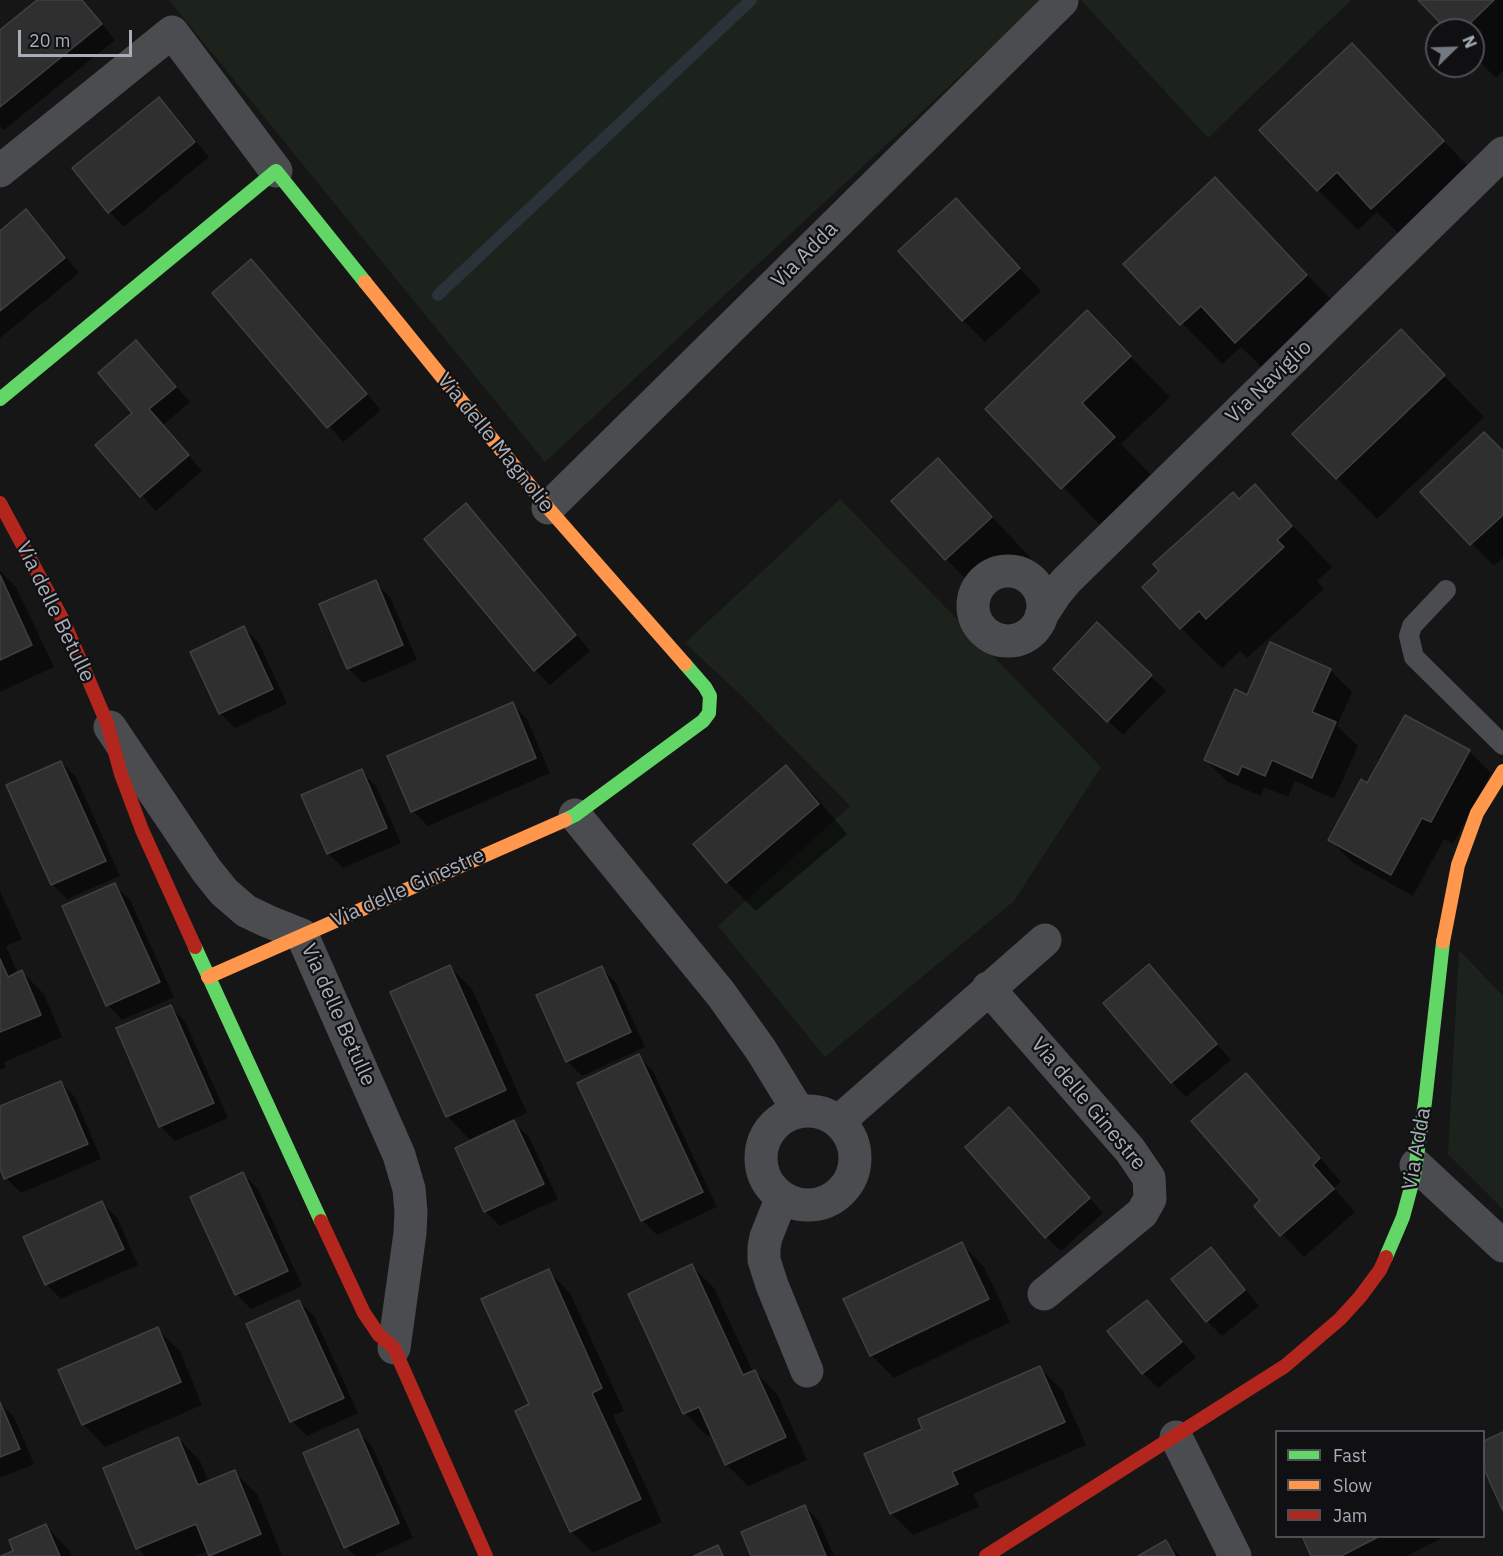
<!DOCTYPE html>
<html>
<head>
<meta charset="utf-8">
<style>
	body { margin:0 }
	#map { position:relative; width:1503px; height:1556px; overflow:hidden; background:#161616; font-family:"IBM Plex Sans",sans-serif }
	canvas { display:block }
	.legend { position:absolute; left:1275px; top:1430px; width:210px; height:108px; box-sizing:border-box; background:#101012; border:2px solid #4c4f54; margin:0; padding:8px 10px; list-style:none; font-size:18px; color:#a7aeb8 }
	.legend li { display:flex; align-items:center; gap:12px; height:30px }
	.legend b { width:30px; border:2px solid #4c4f54 }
	.north { position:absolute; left:1425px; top:18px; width:60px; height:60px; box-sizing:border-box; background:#101012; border:2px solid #4c4f54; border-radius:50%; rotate:67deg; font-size:16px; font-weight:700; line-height:24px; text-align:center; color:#a7aeb8 }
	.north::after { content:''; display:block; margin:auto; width:21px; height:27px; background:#74797f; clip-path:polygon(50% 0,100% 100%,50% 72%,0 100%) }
	.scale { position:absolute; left:18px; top:30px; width:114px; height:27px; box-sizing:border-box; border:3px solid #a7aeb8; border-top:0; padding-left:8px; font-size:18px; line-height:21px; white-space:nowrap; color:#a7aeb8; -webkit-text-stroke:4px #101012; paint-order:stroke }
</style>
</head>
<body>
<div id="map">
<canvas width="1503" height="1556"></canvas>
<ul class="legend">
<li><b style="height:8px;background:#63d668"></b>Fast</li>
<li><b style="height:8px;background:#ff974d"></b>Slow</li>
<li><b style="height:8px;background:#b3261e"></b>Jam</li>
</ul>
<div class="north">N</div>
<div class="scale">20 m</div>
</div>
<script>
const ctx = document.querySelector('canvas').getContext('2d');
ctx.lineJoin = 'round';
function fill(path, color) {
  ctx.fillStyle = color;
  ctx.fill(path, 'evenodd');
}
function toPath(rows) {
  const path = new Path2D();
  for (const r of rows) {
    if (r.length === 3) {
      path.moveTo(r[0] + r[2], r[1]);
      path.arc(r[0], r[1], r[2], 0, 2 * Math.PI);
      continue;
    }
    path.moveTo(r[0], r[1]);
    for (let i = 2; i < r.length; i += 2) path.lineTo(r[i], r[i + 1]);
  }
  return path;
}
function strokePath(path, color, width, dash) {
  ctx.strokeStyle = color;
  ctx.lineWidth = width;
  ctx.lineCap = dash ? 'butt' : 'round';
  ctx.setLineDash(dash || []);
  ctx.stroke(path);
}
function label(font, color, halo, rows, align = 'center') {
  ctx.font = font + ' "IBM Plex Sans",sans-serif';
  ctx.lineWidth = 4.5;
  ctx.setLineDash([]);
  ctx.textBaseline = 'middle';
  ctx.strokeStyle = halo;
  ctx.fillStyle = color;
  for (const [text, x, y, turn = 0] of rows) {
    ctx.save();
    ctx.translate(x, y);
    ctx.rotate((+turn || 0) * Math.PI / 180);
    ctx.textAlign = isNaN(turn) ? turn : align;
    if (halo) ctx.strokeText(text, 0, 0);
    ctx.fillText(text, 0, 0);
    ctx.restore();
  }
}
const green = toPath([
	[169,0,1042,0,545,462],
	[1081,0,1351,0,1208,138],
	[840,499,1101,767,1014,901,825,1057,718,926,850,806,745,699,685,643],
	[1459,950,1503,996,1503,1209,1448,1154]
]);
const shadow = toPath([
	[39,0,83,0,115,40,4,130,0,126,0,32],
	[1420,0,1503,0,1503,71,1496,78,1473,55,1473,30,1449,30],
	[1352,45,1483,182,1413,248,1377,212,1358,230,1318,190],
	[159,99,174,114,209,157,124,227,110,212],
	[1215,179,1347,316,1277,382,1241,347,1222,364,1125,264],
	[956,200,1041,291,985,342,963,320],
	[25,211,40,226,79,273,0,338,0,232],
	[251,261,381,410,343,442,214,294],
	[1401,331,1484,417,1377,519,1337,478],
	[136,342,190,402,163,425,202,471,156,511,97,445,134,414],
	[1127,353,1170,397,1121,444,1154,478,1103,528,987,409],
	[1503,452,1503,558,1494,566,1422,492],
	[938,460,1031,558,986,599,946,559],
	[1255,486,1332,567,1317,581,1324,589,1247,658,1240,651,1222,668,1181,628,1239,500],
	[466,505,481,520,590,651,550,685,535,670],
	[0,571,16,587,54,667,0,692],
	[375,582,390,597,417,660,363,683,348,668],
	[1097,624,1166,691,1123,735,1055,669],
	[244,628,259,643,287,704,235,728,220,713],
	[1330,670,1352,692,1337,726,1358,746,1334,799,1295,781,1288,797,1264,787,1261,796,1228,782,1205,760],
	[512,704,527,719,550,773,428,826,413,811],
	[1469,751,1491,773,1453,844,1444,839,1413,896,1352,862,1330,840,1368,785],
	[61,762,76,777,120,876,67,899,52,884],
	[786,767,815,796,847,834,756,911,727,882,695,844],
	[361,771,376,786,401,843,343,868,328,853],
	[115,885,130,900,174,997,122,1020,108,1005],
	[0,891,22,939,6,946,18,974,22,972,44,994,62,1037,4,1062,6,1067,0,1070],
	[1149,966,1231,1060,1186,1097,1172,1082],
	[450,967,472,989,527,1113,469,1139,447,1116],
	[602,968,616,983,645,1047,582,1076,567,1061],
	[170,1006,185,1021,228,1118,175,1141,160,1126,118,1029],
	[638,1056,653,1071,717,1207,657,1235,642,1220],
	[1246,1075,1268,1097,1341,1182,1334,1188,1355,1212,1304,1257,1256,1206,1262,1200],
	[60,1082,75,1097,101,1159,21,1193,6,1178,0,1164,0,1108],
	[1009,1109,1103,1213,1061,1251,1046,1237],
	[514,1122,529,1137,558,1199,500,1226,485,1211],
	[243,1174,258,1189,302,1286,251,1309,236,1294],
	[102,1203,117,1218,138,1265,61,1299,46,1284],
	[962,1244,984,1267,1010,1322,894,1378,871,1355],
	[1211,1249,1225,1264,1259,1306,1222,1336,1207,1321,1173,1280],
	[692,1266,714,1288,753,1372,754,1371,777,1394,807,1460,748,1486,726,1464,712,1433,707,1436,685,1413,630,1295],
	[548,1271,570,1293,624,1411,613,1415,662,1522,593,1553,571,1531],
	[299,1301,314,1316,358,1413,307,1436,292,1421],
	[1147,1302,1162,1316,1196,1358,1158,1388,1143,1373,1110,1332],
	[157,1329,180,1351,202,1405,105,1447,83,1424],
	[1040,1368,1062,1390,1086,1445,973,1494,979,1507,913,1535,891,1513,924,1430],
	[0,1403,14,1417,34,1464,0,1478],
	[357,1431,372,1446,413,1538,373,1556,355,1556,346,1547],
	[178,1438,200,1461,209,1482,234,1472,257,1494,282,1556,211,1556,209,1551,195,1556,145,1556,138,1548,105,1469],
	[804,1506,819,1521,834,1556,752,1556],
	[46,1526,68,1549,72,1556,5,1556,15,1552],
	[1303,1536,1446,1536,1407,1556,1313,1556],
	[1166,1542,1180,1556,1141,1556]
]);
const stream = toPath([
	[438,295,751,0]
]);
const building = toPath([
	[37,0,82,0,102,24,0,107,0,30,37,0],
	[1418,0,1494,0,1463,30,1447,30,1418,0],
	[1352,43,1444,141,1371,209,1337,172,1317,191,1259,130,1352,43],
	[159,97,195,142,108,213,72,168,159,97],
	[1215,177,1307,275,1235,343,1201,306,1180,325,1123,264,1215,177],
	[956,198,1020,268,962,321,898,251,956,198],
	[26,209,65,258,0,311,0,231,26,209],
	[251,259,367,394,327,428,212,293,251,259],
	[1087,310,1131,356,1082,403,1115,437,1061,489,985,409,1087,310],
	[1401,329,1445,375,1336,479,1292,434,1401,329],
	[136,340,176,387,149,409,189,455,140,497,95,445,132,413,98,373,136,340],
	[1484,432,1503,451,1503,515,1470,545,1420,492,1484,432],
	[938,458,992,517,945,560,891,501,938,458],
	[1255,484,1292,526,1277,540,1284,547,1206,619,1199,611,1180,629,1142,587,1159,571,1153,564,1233,492,1239,499,1255,484],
	[466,503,576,635,534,671,424,539,466,503],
	[0,575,32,645,0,660,0,575],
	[376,580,403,645,347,669,319,604,376,580],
	[1097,622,1152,675,1107,722,1053,669,1097,622],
	[244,626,273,689,219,714,190,652,244,626],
	[1270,642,1331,669,1312,712,1336,722,1312,778,1272,760,1265,776,1242,766,1238,775,1204,760,1235,689,1247,695,1270,642],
	[513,702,536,758,411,812,387,756,513,702],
	[1405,715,1470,750,1431,822,1422,818,1391,875,1328,840,1361,779,1367,783,1405,715],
	[61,761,106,861,51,885,6,785,61,761],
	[786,765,819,804,726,883,693,844,786,765],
	[362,769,387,828,327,854,301,795,362,769],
	[115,883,160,982,106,1006,62,906,115,883],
	[0,959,8,977,22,970,41,1015,0,1032,0,959],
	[1149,964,1217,1044,1171,1083,1103,1003,1149,964],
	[450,965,506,1090,446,1117,390,992,450,965],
	[602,966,631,1032,566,1062,536,995,602,966],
	[171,1005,214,1103,159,1127,116,1028,171,1005],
	[639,1054,703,1192,641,1221,577,1083,639,1054],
	[1246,1073,1320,1158,1313,1165,1334,1189,1280,1236,1254,1206,1260,1200,1191,1121,1246,1073],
	[61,1081,88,1144,4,1179,0,1168,0,1106,61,1081],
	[1009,1107,1090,1198,1045,1238,965,1147,1009,1107],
	[514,1120,544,1184,484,1212,455,1148,514,1120],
	[243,1172,288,1271,235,1295,190,1197,243,1172],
	[102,1201,124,1249,45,1285,23,1237,102,1201],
	[962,1242,989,1299,870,1356,843,1299,962,1242],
	[1211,1247,1245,1290,1206,1322,1171,1279,1211,1247],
	[692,1264,743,1375,755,1370,786,1437,725,1465,699,1407,683,1414,628,1294,692,1264],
	[549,1269,602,1388,592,1393,641,1499,570,1532,515,1411,529,1404,481,1299,549,1269],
	[299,1300,344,1398,290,1422,246,1324,299,1300],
	[1147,1300,1182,1342,1142,1374,1107,1331,1147,1300],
	[158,1327,181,1382,82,1425,58,1370,158,1327],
	[1040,1366,1065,1422,952,1472,958,1484,890,1514,864,1454,922,1429,918,1419,1040,1366],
	[0,1402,20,1449,0,1457,0,1402],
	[358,1429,399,1523,344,1548,303,1453,358,1429],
	[1503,1432,1503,1511,1484,1469,1484,1441,1503,1432],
	[178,1437,198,1485,235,1470,261,1534,209,1556,196,1524,136,1549,103,1468,178,1437],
	[805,1505,826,1556,751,1556,741,1532,805,1505],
	[46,1524,60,1556,1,1556,13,1551,9,1540,46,1524],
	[1302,1536,1380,1536,1341,1556,1311,1556,1302,1536],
	[1166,1540,1175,1556,1138,1556,1166,1540],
	[718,1545,723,1556,694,1556,718,1545]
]);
const lane = toPath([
	[1446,590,1412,626,1409,636,1414,657,1503,745]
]);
const street = toPath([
	[0,171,172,32,276,171],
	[548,508,1062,1],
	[1008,606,35],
	[1041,616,1056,593,1067,580,1503,153],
	[110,727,207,871,224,892,246,911,267,921,302,935,399,1155,409,1189,411,1212,410,1233,394,1348],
	[575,815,721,994,761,1050,799,1112],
	[988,988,1130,1150,1149,1178,1150,1199,1142,1213,1044,1294],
	[808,1158,47],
	[838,1122,1045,940],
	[1416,1165,1503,1246],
	[782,1197,766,1237,764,1247,764,1260,772,1285,807,1371],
	[1176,1437,1235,1556]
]);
const fast = toPath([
	[0,399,276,171,365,282],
	[565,820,575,815,703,721,709,713,710,696,705,687,685,664],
	[195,947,321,1221],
	[1386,1257,1403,1217,1414,1176,1425,1102,1443,942]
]);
const slow = toPath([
	[365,282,548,508,685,664],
	[1443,942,1458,865,1477,813,1503,771],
	[208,977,565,820]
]);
const jam = toPath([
	[0,503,63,620,107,723,121,774,142,830,195,947],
	[321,1221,364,1313,379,1335,394,1348,486,1556],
	[986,1556,1285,1366,1340,1319,1360,1297,1380,1270,1386,1257]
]);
const streetNames = [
	["Via Adda",805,255,-45],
	["Via Naviglio",1269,382,-44],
	["Via delle Magnolie",495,443,51],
	["Via delle Betulle",55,612,64],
	["Via delle Ginestre",408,888,-24],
	["Via delle Betulle",338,1015,66],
	["Via delle Ginestre",1088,1104,50],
	["Via Adda",1417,1149,-80]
];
fill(green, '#1c231c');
fill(shadow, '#0007');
strokePath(stream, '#293339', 12);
fill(building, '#2f2f30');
strokePath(building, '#3e4042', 1.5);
strokePath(lane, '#4a4c4f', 20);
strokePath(street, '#4a4c4f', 33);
strokePath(fast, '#63d668', 14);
strokePath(slow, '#ff974d', 14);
strokePath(jam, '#b3261e', 14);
label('21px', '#a7aeb8', '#101012', streetNames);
</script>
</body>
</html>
